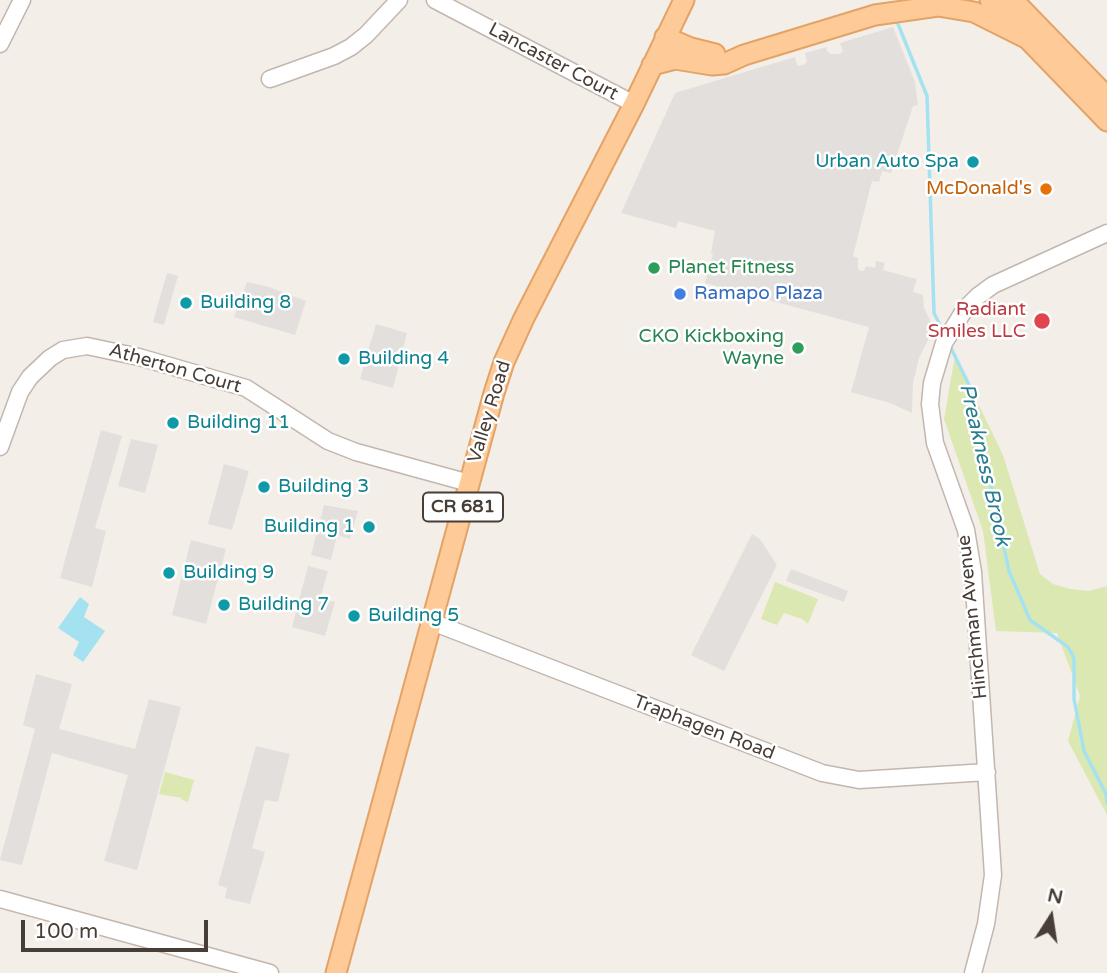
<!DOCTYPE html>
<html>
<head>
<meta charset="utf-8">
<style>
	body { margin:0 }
	#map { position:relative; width:1107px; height:973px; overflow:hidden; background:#f4eee8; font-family:"Varela Round",sans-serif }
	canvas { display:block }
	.north { position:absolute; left:1016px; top:882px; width:70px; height:70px; -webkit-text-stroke:5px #fff; paint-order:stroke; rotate:12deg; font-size:19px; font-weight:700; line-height:28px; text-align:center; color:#483d37 }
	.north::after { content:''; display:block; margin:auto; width:24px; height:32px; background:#483d37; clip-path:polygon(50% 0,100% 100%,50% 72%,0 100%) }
	.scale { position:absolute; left:21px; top:920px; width:187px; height:32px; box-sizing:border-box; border:4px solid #483d37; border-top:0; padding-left:9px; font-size:21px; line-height:24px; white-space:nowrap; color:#483d37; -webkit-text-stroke:5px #fff; paint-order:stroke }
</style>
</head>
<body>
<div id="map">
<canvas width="1107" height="973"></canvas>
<div class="north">N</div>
<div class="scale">100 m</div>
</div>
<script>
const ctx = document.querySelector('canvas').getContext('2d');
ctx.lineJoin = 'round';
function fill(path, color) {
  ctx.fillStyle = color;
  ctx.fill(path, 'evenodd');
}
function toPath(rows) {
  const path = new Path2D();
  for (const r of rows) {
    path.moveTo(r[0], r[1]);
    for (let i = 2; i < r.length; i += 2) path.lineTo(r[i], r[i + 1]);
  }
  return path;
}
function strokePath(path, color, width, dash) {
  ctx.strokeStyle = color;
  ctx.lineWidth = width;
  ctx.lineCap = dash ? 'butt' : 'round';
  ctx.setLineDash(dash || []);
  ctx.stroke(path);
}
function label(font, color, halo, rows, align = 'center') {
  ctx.font = font + ' "Varela Round",sans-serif';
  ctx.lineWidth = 5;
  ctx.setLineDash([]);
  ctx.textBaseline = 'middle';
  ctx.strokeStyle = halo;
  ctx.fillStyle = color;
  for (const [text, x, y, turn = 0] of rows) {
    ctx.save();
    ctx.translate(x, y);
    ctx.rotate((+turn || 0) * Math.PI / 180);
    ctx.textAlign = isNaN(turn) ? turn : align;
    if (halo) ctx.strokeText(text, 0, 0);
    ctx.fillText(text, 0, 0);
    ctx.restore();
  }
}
const green = toPath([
	[955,356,1003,455,1040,574,1053,584,1070,589,1089,591,1107,586,1107,815,1068,741,1080,696,1057,633,996,631,983,531,944,419],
	[775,582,818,599,808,624,802,619,784,613,777,625,761,619],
	[165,772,194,780,188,802,182,800,182,798,159,794]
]);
const parking = toPath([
	[893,27,915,82,918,105,913,106,891,173,882,171,879,182,872,181,853,256,858,258,858,269,861,271,864,271,866,266,875,268,876,261,885,263,883,270,917,279,913,292,923,295,924,308,934,328,919,358,913,383,912,413,890,403,851,392,869,327,705,283,713,254,711,253,715,231,678,221,676,228,621,213,675,93,795,57,797,66,803,65,807,62,805,53,827,47,827,51,831,54,839,54,843,52,840,43],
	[167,273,178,276,164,325,153,322],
	[247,282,269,287,306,301,295,335,234,317],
	[376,324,407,333,393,388,360,379],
	[101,430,122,436,95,528,106,531,92,587,60,578],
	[131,439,158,445,145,493,118,486],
	[224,464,249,471,232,530,208,524],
	[324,505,358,511,350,539,337,535,331,560,311,555],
	[752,534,760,539,777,565,724,671,691,655],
	[191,540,226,549,206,624,172,615],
	[308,566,328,571,320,598,335,602,325,636,292,627],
	[791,569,848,591,844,602,786,581],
	[36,674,72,684,59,729,135,749,149,699,181,707,137,870,104,861,128,775,52,753,22,865,0,860,35,729,23,725],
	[256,746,290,754,278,802,265,800,252,848,265,852,250,904,225,898,227,888,218,885]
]);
const water = toPath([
	[80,597,89,604,84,617,105,631,83,662,73,655,79,642,58,628]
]);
const stream = toPath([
	[898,24,927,96,934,313,944,333],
	[950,346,970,387,1009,571,1030,620,1068,647,1074,658,1074,699,1084,751,1106,794,1107,802]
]);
const minor = toPath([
	[435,0,634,104],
	[0,44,22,0],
	[270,79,334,56,351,47,366,35,399,0],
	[0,447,20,392,30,377,50,358,63,350,87,346,139,357,246,388,328,441,356,452,469,483],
	[432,622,822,773,859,780,987,772],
	[0,899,270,973],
	[973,973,986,924,993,875,973,572,966,530,935,443,930,404,932,383,944,343,965,309,978,296,993,285,1107,233]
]);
const major = toPath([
	[990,0,1107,121],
	[1013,0,1107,97],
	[665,37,691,48,715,54],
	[652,65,675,59,712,65,724,64,744,55,875,15,938,6,974,12,1028,39],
	[336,973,494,393,504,362,524,318,634,104,684,0]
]);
const markers = [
	[973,162,7,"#0f9aa8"],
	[1046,189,7,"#e8710a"],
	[654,268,7,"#2e9e5b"],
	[680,294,7,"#3f7fe0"],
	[186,303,7,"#0f9aa8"],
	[1042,321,9,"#e0444e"],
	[798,348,7,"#2e9e5b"],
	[344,359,7,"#0f9aa8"],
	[173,423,7,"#0f9aa8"],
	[264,487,7,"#0f9aa8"],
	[369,527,7,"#0f9aa8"],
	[169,573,7,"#0f9aa8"],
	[224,605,7,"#0f9aa8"],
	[354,616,7,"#0f9aa8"]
];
const shields = [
	[463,507,80]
];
const shieldNames = [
	["CR 681",463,507]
];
const streetNames = [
	["Lancaster Court",553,62,28],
	["Atherton Court",175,369,16],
	["Valley Road",490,412,-73],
	["Hinchman Avenue",973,617,-96],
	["Traphagen Road",704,728,21]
];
const cultureNames = [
	["Urban Auto Spa",959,162,"right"],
	["Building 8",200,303],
	["Building 4",358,359],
	["Building 11",187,423],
	["Building 3",278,487],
	["Building 1",355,527,"right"],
	["Building 9",183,573],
	["Building 7",238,605],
	["Building 5",368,616]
];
const foodNames = [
	["McDonald's",1032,189]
];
const leisureNames = [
	["Planet Fitness",668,268],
	["CKO Kickboxing",784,337,"right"],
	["Wayne",784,359,"right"]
];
const shopNames = [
	["Ramapo Plaza",694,294]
];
const healthNames = [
	["Radiant",1026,310],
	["Smiles LLC",1026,332]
];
const waterNames = [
	["Preakness Brook",984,465,77]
];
fill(green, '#dbe8b1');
fill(parking, '#e2dfdd');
fill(water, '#a5e2f1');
strokePath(stream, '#a5e2f1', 3.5);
strokePath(minor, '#c3b6ae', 19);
strokePath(major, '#e4a366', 23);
strokePath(minor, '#fff', 16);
strokePath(major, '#feca97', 19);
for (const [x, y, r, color] of markers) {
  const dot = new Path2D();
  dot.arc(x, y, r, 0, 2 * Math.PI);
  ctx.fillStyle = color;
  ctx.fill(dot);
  strokePath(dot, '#fff', 2.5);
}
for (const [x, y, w] of shields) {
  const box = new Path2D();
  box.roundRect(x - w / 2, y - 14.5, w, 29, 5);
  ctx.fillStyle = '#fff';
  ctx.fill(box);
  strokePath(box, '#483d37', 2);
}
label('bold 18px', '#483d37', null, shieldNames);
label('19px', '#483d37', '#fff', streetNames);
label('19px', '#0d838f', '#fff', cultureNames, 'left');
label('19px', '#c56008', '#fff', foodNames, 'right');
label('19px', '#27864d', '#fff', leisureNames, 'left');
label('19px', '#366cbe', '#fff', shopNames, 'left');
label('19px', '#be3a42', '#fff', healthNames, 'right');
label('italic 21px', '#297e93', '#fff', waterNames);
</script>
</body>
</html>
